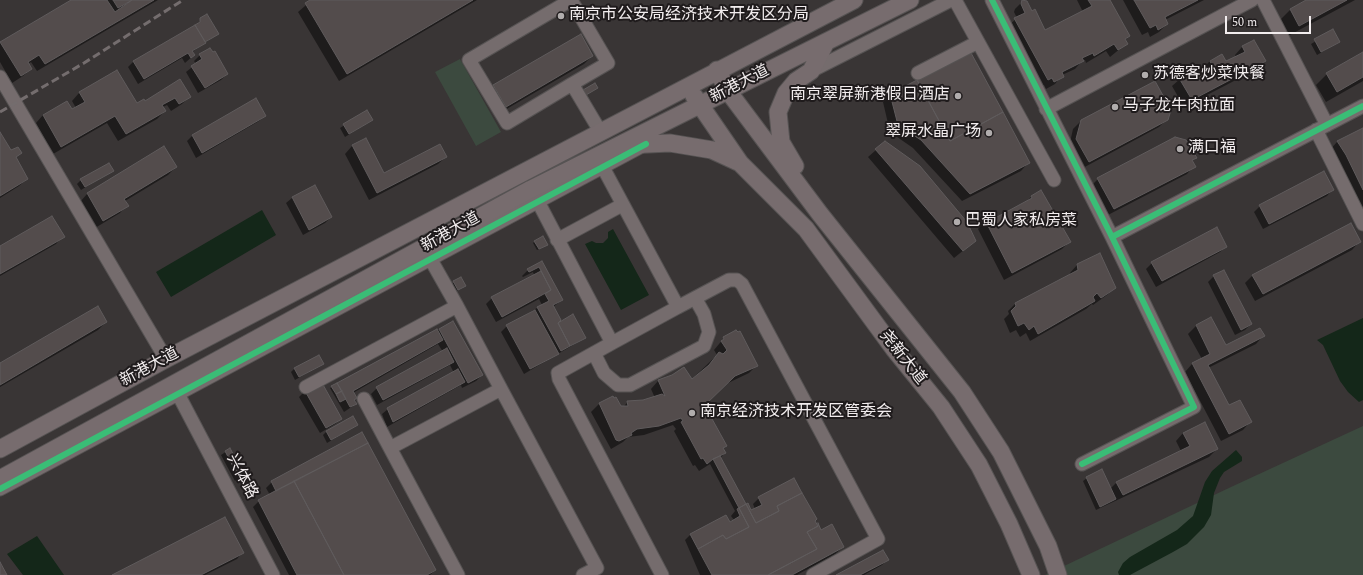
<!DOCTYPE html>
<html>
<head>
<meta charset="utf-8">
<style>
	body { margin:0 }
	#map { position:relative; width:1363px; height:575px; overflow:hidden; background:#393535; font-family:Spectral,serif }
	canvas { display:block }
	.scale { position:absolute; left:1225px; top:16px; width:86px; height:18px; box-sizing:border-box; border:2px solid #f2edee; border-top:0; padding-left:5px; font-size:12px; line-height:14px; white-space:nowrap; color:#f2edee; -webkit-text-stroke:3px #1f1b1c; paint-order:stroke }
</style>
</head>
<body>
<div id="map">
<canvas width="1363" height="575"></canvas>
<div class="scale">50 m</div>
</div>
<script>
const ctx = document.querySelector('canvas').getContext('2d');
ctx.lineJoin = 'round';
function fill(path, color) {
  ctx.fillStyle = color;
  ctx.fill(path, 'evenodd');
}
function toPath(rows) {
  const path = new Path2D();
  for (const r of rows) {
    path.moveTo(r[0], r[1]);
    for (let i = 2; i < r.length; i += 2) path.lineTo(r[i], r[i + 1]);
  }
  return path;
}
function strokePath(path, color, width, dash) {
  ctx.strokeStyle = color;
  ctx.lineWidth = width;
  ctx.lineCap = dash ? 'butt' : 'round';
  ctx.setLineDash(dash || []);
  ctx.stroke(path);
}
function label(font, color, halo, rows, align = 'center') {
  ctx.font = font + ' Spectral,"Noto Sans SC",serif';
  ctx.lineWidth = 4;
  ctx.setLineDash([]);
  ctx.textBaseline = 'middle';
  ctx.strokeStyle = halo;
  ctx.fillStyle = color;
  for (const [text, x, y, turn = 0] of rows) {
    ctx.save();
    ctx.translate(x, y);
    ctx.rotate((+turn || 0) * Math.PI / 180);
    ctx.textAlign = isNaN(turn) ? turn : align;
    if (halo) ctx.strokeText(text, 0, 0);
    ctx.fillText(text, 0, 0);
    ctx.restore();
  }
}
const green = toPath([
	[460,59,501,132,476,146,435,72],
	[1363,426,1363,575,1045,575,1231,487]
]);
const water = toPath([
	[262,210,276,235,171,297,156,272],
	[613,229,649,295,621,310,585,244,592,241,596,243,603,243,608,238,608,232],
	[1363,318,1363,400,1359,402,1348,392,1340,381,1323,345,1317,340],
	[1236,450,1242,457,1242,461,1224,472,1220,478,1214,493,1211,515,1204,527,1187,544,1173,552,1130,575,1119,575,1118,572,1123,563,1130,557,1177,530,1193,516,1205,482,1212,471],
	[37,536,64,575,23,575,7,554]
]);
const shadow = toPath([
	[73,0,158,0,37,71,31,62,28,64,31,69,23,76,12,83,0,62,0,43],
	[312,0,477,0,339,81,298,12],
	[1077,0,1109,0,1129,36,1125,40,1127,43,1110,57,1106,51,1086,63,1085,60,1082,61,1075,69,1062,75,1055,84,1046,89,1044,85,1040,87,1007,27,1017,18,1014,12,1015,9,1023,1,1045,32,1083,12],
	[1123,0,1204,0,1165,20,1167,24,1159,32,1150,37,1148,32,1142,35],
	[1308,0,1355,0,1288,36,1279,21,1291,9],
	[201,19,217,34,192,52,194,55,185,63,182,58,138,84,128,67,134,61,197,25],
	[1333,31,1339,42,1317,55,1311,44],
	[1254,41,1265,61,1257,69,1184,107,1172,86,1180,79,1196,78,1205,73,1202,69,1210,61,1221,56,1225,63,1236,57,1235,55,1242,47],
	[1363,53,1363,81,1326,102,1316,85,1327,74],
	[200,55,227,74,221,80,198,93,186,72,196,64,194,61],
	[592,56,584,64,498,114,486,94,494,86],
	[117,71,137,105,144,102,180,81,190,96,182,104,171,111,167,105,163,107,165,111,157,119,118,141,107,123,53,154,36,123,43,115,72,111,76,108,72,101,79,93],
	[891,95,1028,163,1021,171,962,201,913,148,890,132,883,102],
	[367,111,372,120,345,137,340,128],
	[265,116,259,121,196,158,187,141,193,135],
	[1167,119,1159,127,1081,169,1069,147,1073,129,1081,121],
	[1363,129,1363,222,1326,154,1337,142],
	[0,133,11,152,20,153,15,158,27,179,19,186,0,198],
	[365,139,383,174,446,157,438,164,369,200,345,154,352,146],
	[164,148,176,167,168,175,125,201,127,205,120,213,95,228,80,202,87,194],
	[876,150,975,241,954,258,868,157],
	[1195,157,1191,161,1194,166,1187,174,1106,216,1090,187,1098,179],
	[112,171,81,190,77,184,81,180],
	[315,186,331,217,325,223,303,235,286,203,292,198],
	[1332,190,1327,196,1263,229,1254,212,1260,206],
	[1032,196,1070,241,1062,249,1004,280,978,229,985,221,995,216,996,218,1026,202],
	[63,236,56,244,0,276,0,247],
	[535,241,545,246,537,250,533,243],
	[1359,242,1352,250,1255,301,1245,283,1253,275],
	[1226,246,1220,252,1156,287,1146,269,1152,263],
	[542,263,562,300,553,307,557,323,585,338,524,374,501,332,507,326,542,305,539,299,496,322,486,304,492,298,534,275,533,272,523,277,522,276,528,270],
	[1077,265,1115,287,1107,295,1093,305,1092,304,1086,309,1030,341,1026,333,1020,337,1016,330,1010,333,1004,319,1009,314,1008,311,1015,304,1070,275,1070,273],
	[1224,271,1251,324,1245,330,1235,335,1208,282,1214,276],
	[461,278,463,287,456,291,452,284],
	[1211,318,1226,347,1263,336,1256,344,1208,368,1228,406,1250,422,1243,430,1221,441,1185,372,1192,364,1202,359,1188,334,1196,326],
	[106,322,98,330,0,387,0,365],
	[453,322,482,375,476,381,462,388,461,385,387,427,382,414,388,409,454,373,450,365,377,405,371,394,377,388,443,352,438,344,353,393,356,404,344,412,330,388,332,387],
	[724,338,757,365,749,373,726,384,702,407,725,453,720,458,745,505,751,511,755,509,753,504,759,498,814,521,821,531,843,547,835,554,797,575,700,575,685,540,691,534,734,520,731,516,735,511,710,464,699,471,695,465,693,466,674,431,676,429,673,425,644,435,628,437,623,442,611,449,591,412,599,404,613,397,620,407,623,407,628,402,643,401,655,398,651,389,658,381,672,375,691,380,717,355,714,350],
	[323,364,295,380,291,372,295,368],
	[305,391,341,419,335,424,320,433,299,397],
	[357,425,327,443,323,435,327,431],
	[1183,433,1217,449,1209,457,1096,510,1083,481,1087,478,1110,489,1116,483,1181,451,1176,441],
	[230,449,243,475,235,481,221,455],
	[272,482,435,570,430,575,289,575,253,507,259,501,270,495,266,488],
	[242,553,237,559,205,575,114,575],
	[887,560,882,565,864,575,838,575]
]);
const building = toPath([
	[71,0,107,0,115,12,132,0,154,0,45,64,39,55,28,62,32,69,21,76,0,42,71,0],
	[113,0,132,0,118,8,113,0],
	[310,0,473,0,347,74,305,3,310,0],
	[1022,0,1027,1,1032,11,1035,9,1045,30,1092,6,1088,0,1110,0,1130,36,1125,39,1128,44,1118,50,1114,44,1094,56,1093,53,1082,58,1084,61,1062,72,1064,77,1054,82,1052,78,1048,80,1014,18,1025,13,1021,4,1022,0],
	[1134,0,1198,0,1165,17,1168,24,1158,30,1156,25,1150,28,1134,0],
	[1306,0,1347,0,1299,26,1290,9,1306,0],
	[207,14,219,34,205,42,195,25,200,22,200,18,207,14],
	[195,25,206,43,192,51,195,55,191,58,188,53,144,79,133,61,195,25],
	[1333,29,1340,42,1321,52,1314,39,1333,29],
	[581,34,593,56,506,107,493,85,581,34],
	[1254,40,1266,61,1192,100,1179,78,1193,70,1197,77,1213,68,1210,61,1222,54,1226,61,1245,52,1242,46,1254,40],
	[210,48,213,52,215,51,228,74,205,88,191,66,202,59,199,54,210,48],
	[970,51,1003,112,950,141,917,80,970,51],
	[1363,52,1363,77,1337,92,1326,73,1363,52],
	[117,70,137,103,144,99,145,101,180,79,191,97,179,104,175,98,162,105,166,111,126,134,115,116,61,147,43,115,67,101,72,109,85,102,79,92,117,70],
	[917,80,950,141,1003,112,1030,163,970,194,921,140,898,125,890,94,917,80],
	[1155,81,1171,110,1168,120,1089,162,1076,139,1081,120,1155,81],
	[595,83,598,88,586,95,583,90,595,83],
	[256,98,266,116,202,153,192,135,256,98],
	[367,110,373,120,349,134,343,124,367,110],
	[1363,128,1363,190,1346,155,1337,141,1363,128],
	[0,132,11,150,18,147,22,153,16,157,28,179,0,196,0,132],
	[1175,137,1186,140,1197,158,1192,160,1196,167,1114,209,1097,178,1175,137],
	[366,138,384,173,440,144,447,157,377,193,352,145,366,138],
	[885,141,920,166,967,222,976,241,963,251,875,149,885,141],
	[164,146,177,167,124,199,129,206,103,221,87,193,164,146],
	[109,163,114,171,85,187,80,179,109,163],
	[1324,171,1334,190,1269,224,1259,205,1324,171],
	[315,185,332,217,309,230,292,197,315,185],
	[1041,190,1071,242,1012,273,985,220,995,215,997,217,1032,198,1031,196,1041,190],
	[52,216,65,237,0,274,0,246,52,216],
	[1351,223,1361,242,1263,294,1252,275,1351,223],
	[1217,227,1227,247,1162,281,1151,262,1217,227],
	[543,236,548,245,539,249,534,241,543,236],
	[1100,253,1116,288,1101,298,1097,293,1093,297,1095,301,1038,334,1034,326,1029,330,1024,323,1018,326,1011,311,1016,306,1015,303,1078,270,1077,264,1100,253],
	[542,261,563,300,553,305,561,320,558,323,570,346,561,351,537,307,549,301,545,294,551,290,539,267,529,272,527,269,542,261],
	[1224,270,1252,324,1241,330,1213,275,1224,270],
	[541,271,551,290,502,317,491,297,541,271],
	[461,277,466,286,458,290,453,281,461,277],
	[98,306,107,322,0,385,0,363,98,306],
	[535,310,559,354,530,369,506,325,535,310],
	[573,314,586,338,570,346,558,323,573,314],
	[1211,317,1226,345,1260,328,1265,336,1208,365,1229,405,1240,400,1252,422,1229,434,1192,363,1210,354,1196,325,1211,317],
	[453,321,483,375,468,383,439,329,453,321],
	[437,329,443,340,353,391,357,398,354,400,357,404,350,407,337,383,437,329],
	[736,330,738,332,740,331,758,366,735,376,703,407,704,409,706,408,727,446,723,448,726,453,713,459,707,464,703,458,701,459,681,422,683,421,681,418,659,426,637,429,631,433,632,435,619,441,616,440,599,403,613,396,614,398,616,397,621,406,628,406,627,401,643,400,662,394,665,396,658,380,672,375,684,367,692,379,709,365,719,352,723,354,727,350,721,341,724,339,723,337,736,330],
	[447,348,454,362,383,400,376,387,447,348],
	[319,355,324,364,299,377,294,368,319,355],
	[458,369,465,382,393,422,387,408,458,369],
	[321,381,342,419,326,428,305,391,321,381],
	[337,383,342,391,336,394,331,386,337,383],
	[342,391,346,399,340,402,336,394,342,391],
	[353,416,358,425,331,440,326,431,353,416],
	[1205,422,1218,449,1123,495,1116,482,1190,446,1183,433,1205,422],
	[362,432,368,443,276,491,271,481,362,432],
	[368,443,436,570,427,575,344,575,294,481,368,443],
	[230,448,244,475,239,478,225,451,230,448],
	[720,456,746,504,739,508,713,459,720,456],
	[1102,469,1116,499,1100,507,1086,477,1102,469],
	[794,478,802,493,777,506,779,511,756,523,746,504,748,503,751,510,762,505,758,497,794,478],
	[294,481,344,575,297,575,258,500,294,481],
	[802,493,817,519,815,521,818,526,807,532,817,549,768,575,712,575,698,549,723,535,726,539,749,527,739,508,746,504,756,523,779,511,777,506,802,493],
	[739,508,749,527,726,539,723,535,698,549,690,534,726,515,730,522,740,516,737,509,739,508],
	[225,517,244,553,201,575,112,575,225,517],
	[818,523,821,530,832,524,844,547,792,575,768,575,817,549,807,532,818,526,818,523],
	[883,550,889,560,860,575,836,575,883,550],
	[0,562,7,575,0,575,0,562]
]);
const minor = toPath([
	[955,0,1054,180],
	[992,0,1112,237,1194,407,1082,464],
	[1263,0,1327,125],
	[811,71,951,0],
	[918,73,978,42],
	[0,77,166,359],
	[572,84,507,123,469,60,571,0,608,63,572,84,600,131],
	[1046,109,1252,0],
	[1316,130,1363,224],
	[599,160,678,307,729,280,737,280,742,284,878,539,813,575],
	[534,194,612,343,558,373,559,379,662,575],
	[1112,237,1363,106],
	[557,240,622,205],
	[612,343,678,307],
	[594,353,604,373,618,385,630,385,704,346,709,332,704,314,695,298],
	[306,387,457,306,427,253],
	[501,389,597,568,583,575],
	[178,394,273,575],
	[364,399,390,448,501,389,457,306],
	[390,448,458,575],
	[0,489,644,145]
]);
const major = toPath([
	[717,70,728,91,820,214,962,392,1001,452,1048,546,1058,575],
	[694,96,740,163,806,229,894,349,941,407,979,465,1009,524,1031,575],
	[626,145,670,143,712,150,738,162],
	[795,166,781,142,778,112,786,93,796,81,811,71,826,42],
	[0,449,166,359,854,0],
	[0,479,531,189,910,0]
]);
const rail = toPath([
	[0,112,84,63,183,0]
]);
const cycleway = toPath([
	[992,0,1112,237,1194,407,1082,464],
	[1112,237,1363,106],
	[0,489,646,144]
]);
const markers = [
	[561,16,4,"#b1adad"],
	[1145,75,4,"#b1adad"],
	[958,96,4,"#b1adad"],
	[1115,107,4,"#b1adad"],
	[989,133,4,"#b1adad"],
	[1180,149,4,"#b1adad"],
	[957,222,4,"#b1adad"],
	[692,413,4,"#b1adad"]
];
const poiNames = [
	["南京市公安局经济技术开发区分局",569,16],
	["苏德客炒菜快餐",1153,75],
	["南京翠屏新港假日酒店",950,96,"right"],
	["马子龙牛肉拉面",1123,107],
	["翠屏水晶广场",981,133,"right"],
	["满口福",1188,149],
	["巴蜀人家私房菜",965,222],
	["南京经济技术开发区管委会",700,413]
];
const streetNames = [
	["新港大道",740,85,-27],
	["新港大道",451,233,-29],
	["尧新大道",902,358,52],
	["新港大道",150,368,-28],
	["兴体路",241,477,62]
];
fill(green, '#3c4a3f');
fill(water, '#142719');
fill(shadow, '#0007');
fill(building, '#534c4c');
strokePath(building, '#5f5b5c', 1);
strokePath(minor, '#565353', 15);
strokePath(major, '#565353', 19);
strokePath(minor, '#756c6d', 13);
strokePath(major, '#776c6e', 17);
strokePath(rail, '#746d6e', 3, [8, 4]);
strokePath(cycleway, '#3abd76', 6);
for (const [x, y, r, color] of markers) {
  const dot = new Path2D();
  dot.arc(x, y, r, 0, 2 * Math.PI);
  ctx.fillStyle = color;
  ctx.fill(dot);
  strokePath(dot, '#1f1b1c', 1.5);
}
label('16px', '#f2edee', '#1f1b1c', poiNames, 'left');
label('16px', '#f2edee', '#1f1b1c', streetNames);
</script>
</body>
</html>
